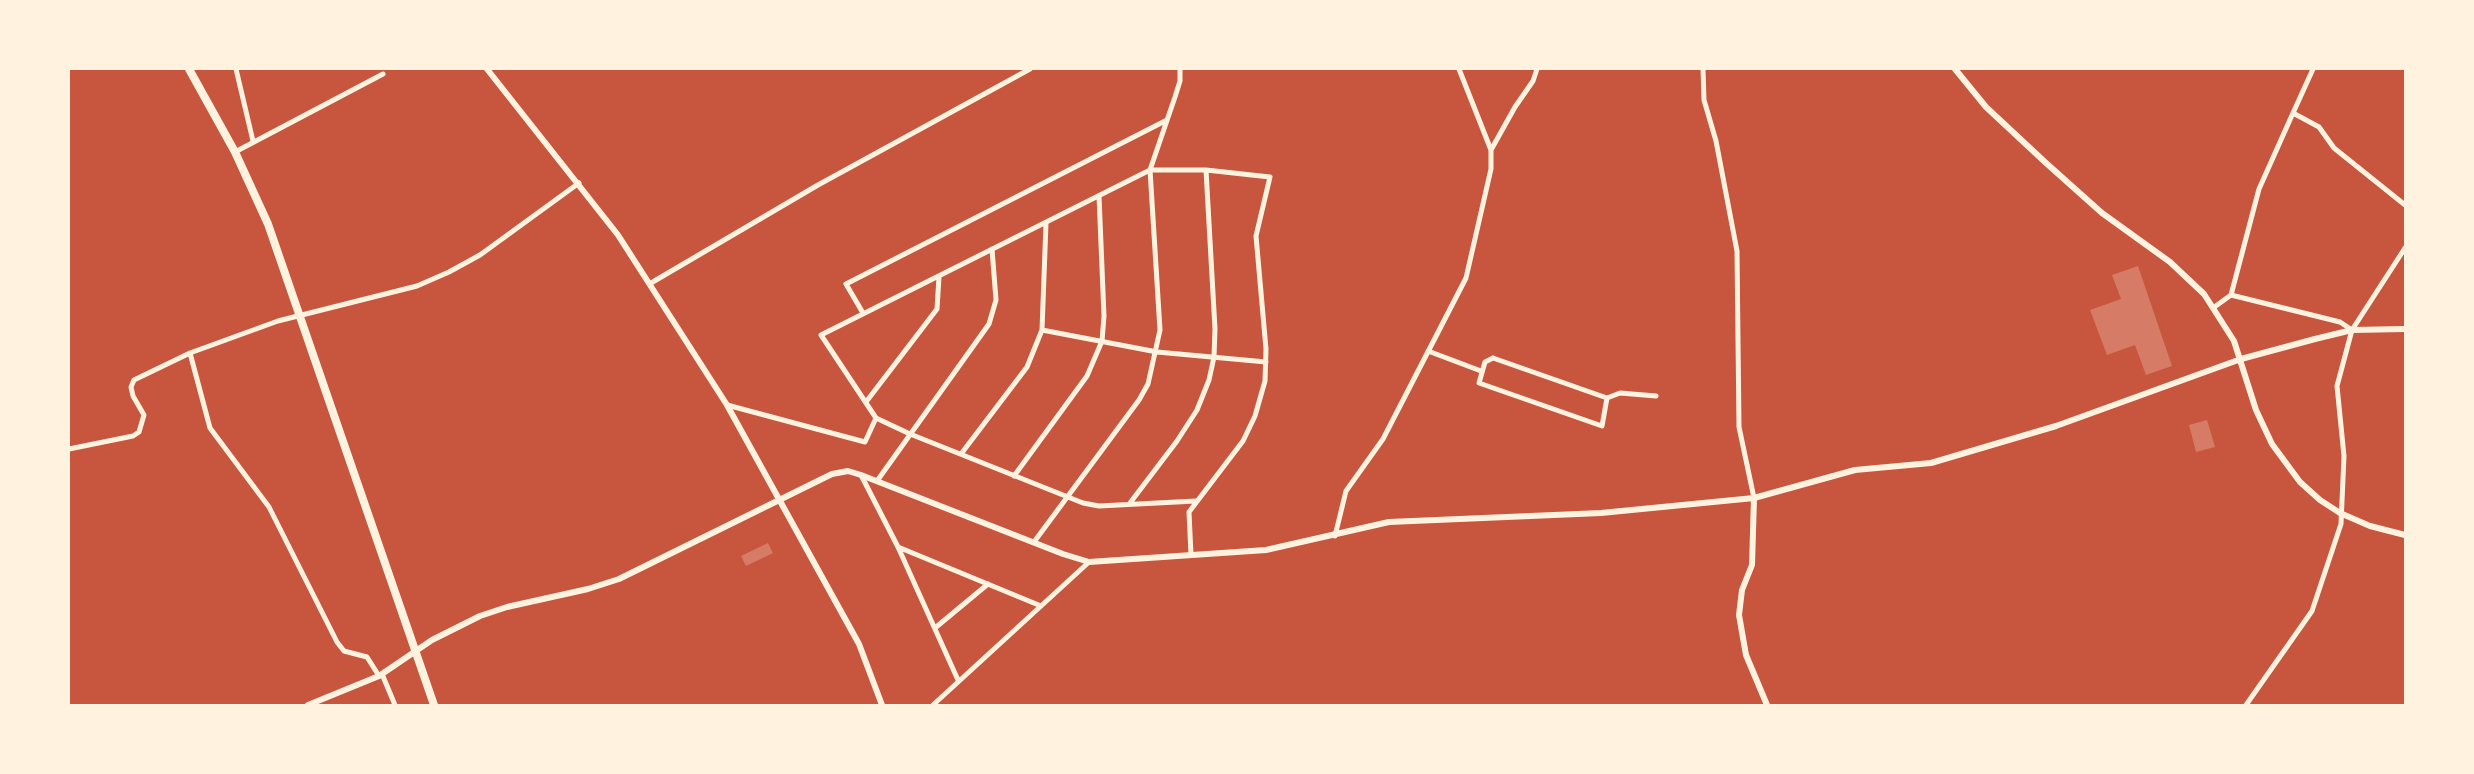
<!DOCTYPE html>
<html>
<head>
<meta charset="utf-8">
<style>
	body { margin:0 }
	#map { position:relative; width:2474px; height:774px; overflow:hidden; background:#c8553d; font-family:"Sofia Sans Condensed",sans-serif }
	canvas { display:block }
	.frame { position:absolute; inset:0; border:70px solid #fff3e0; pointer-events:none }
</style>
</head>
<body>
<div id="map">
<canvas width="2474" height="774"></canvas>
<div class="frame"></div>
</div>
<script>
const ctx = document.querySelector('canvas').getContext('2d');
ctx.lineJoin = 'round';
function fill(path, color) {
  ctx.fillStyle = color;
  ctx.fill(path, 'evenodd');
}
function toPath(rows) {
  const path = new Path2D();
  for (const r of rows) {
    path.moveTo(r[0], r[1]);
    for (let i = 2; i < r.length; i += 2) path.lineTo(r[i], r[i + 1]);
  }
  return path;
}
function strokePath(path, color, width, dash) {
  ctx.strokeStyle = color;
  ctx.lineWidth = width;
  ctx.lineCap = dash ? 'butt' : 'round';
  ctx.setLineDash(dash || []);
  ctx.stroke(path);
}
const building = toPath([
	[2138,266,2172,366,2146,375,2135,345,2107,355,2090,310,2121,299,2112,275],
	[2207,420,2215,447,2196,452,2189,425],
	[768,543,773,553,746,566,741,556]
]);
const minor = toPath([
	[236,69,253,141],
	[1459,69,1491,150],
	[1703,69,1704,100,1716,141,1737,251,1739,427,1754,498],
	[2293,113,2313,69],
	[235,152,383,74],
	[651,283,818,185,1030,69],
	[2231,295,2340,322,2352,330],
	[2213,308,2231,295,2259,189,2293,113,2319,127,2334,148,2405,205],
	[863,313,846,284,1167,120],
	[1042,330,1157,352,1266,362],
	[1428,351,1481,371],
	[190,353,210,428,269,507,337,642,344,651,367,657,379,676],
	[1493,358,1607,398,1602,426,1479,383,1485,362,1493,358],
	[1607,398,1620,393,1656,396],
	[866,402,937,309,939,277],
	[727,405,865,442,876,418],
	[69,449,133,436,139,432,144,415,133,396,131,387,134,380,190,353,278,321,417,286,449,272,480,255,579,183],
	[961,454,1027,367,1042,330,1046,223],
	[861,475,898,547,958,680],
	[1014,476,1087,376,1102,341,1104,316,1099,196],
	[877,481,989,324,996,300,992,249],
	[1130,503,1177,441,1197,410,1209,380,1214,357,1215,329,1206,170],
	[1335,536,1346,491,1383,439,1466,278,1491,169,1491,150,1515,107,1533,81,1537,69],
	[1034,542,1139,400,1148,384,1160,330,1150,170,1175,97,1180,81,1180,69],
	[898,547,1041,606],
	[1191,555,1189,512,1243,441,1255,416,1265,381,1266,349,1256,236,1270,177,1206,170,1150,170,821,335,876,418,910,434,1083,503,1099,506,1196,501],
	[935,628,988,584],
	[382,674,395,705],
	[933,705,1089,562],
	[2246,705,2312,611,2341,524,2344,456,2337,386,2352,330,2405,248]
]);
const tertiary = toPath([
	[487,69,618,235,727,405,859,644,882,705],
	[1955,69,1986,107,2046,163,2102,213,2170,262,2204,294,2234,341,2256,410,2272,444,2300,482,2320,500,2340,513,2370,526,2405,535],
	[1754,498,1752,565,1742,590,1739,615,1746,655,1767,705],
	[308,705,379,676,432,640,480,616,507,607,588,589,619,579,832,474,848,471,861,475,1063,554,1089,562,1266,550,1389,522,1601,513,1754,498,1855,470,1931,463,2056,426,2241,359,2315,339,2352,330,2405,329]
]);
const primary = toPath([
	[189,69,235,152,268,224,434,705]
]);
fill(building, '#d67c66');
strokePath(minor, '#fff3e0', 5);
strokePath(tertiary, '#fff3e0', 6);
strokePath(primary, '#fff3e0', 8);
</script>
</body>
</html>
